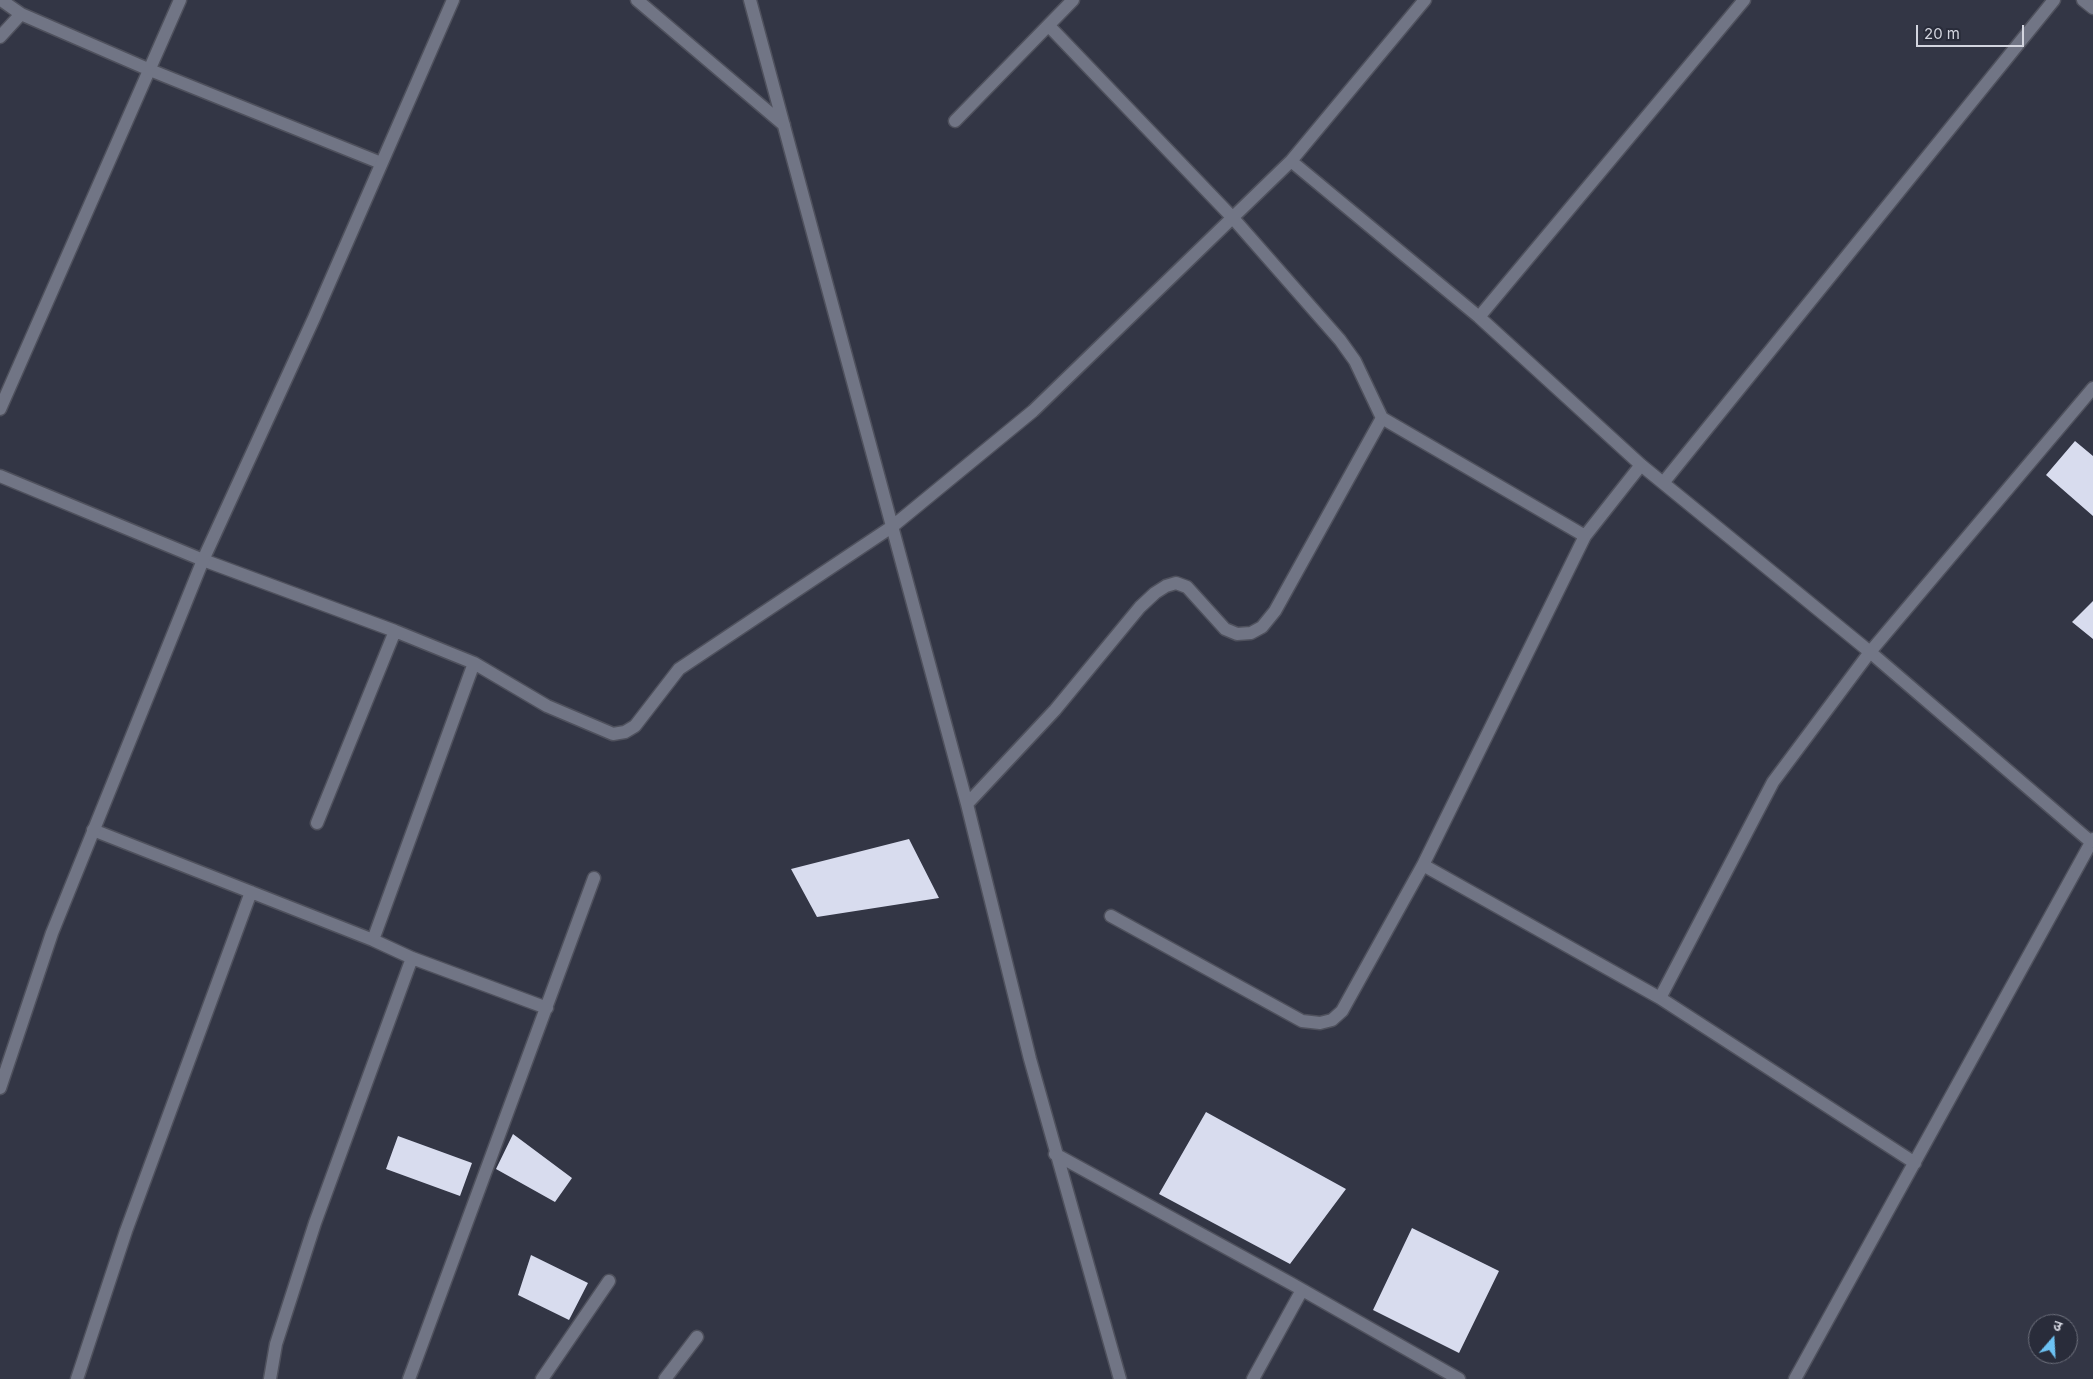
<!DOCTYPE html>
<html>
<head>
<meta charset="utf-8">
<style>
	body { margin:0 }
	#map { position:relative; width:2093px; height:1379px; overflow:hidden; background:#333645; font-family:Inter,"Noto Sans Devanagari",sans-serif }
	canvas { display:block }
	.north { position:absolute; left:2028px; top:1314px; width:50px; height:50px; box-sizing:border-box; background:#292c3a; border:1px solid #6d707c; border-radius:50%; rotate:19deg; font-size:14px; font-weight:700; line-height:20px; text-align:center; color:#d3d5df }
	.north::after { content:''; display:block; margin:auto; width:18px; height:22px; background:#6cc2f3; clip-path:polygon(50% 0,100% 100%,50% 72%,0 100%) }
	.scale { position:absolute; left:1916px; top:25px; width:108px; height:22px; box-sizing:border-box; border:2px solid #d3d5df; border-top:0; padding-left:6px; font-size:15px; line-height:18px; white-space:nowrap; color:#d3d5df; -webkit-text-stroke:4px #292c3a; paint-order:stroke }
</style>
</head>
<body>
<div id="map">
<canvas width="2093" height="1379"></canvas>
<div class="north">उ</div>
<div class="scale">20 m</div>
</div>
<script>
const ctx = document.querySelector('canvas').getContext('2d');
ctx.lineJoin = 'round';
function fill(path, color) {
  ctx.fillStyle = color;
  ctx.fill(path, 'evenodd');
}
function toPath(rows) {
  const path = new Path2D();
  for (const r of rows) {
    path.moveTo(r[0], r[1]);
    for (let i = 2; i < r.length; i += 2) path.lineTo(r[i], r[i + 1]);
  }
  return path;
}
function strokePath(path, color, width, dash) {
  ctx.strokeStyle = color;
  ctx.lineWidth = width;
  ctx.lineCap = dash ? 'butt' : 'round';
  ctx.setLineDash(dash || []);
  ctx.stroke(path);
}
const building = toPath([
	[2075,441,2093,456,2093,516,2046,475],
	[2093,601,2093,639,2072,622],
	[909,839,939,898,817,917,791,869],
	[1206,1112,1346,1189,1290,1264,1159,1194],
	[513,1134,572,1178,555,1202,496,1169],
	[398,1136,472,1163,460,1196,386,1169],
	[1412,1228,1499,1271,1459,1353,1373,1310],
	[531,1255,588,1283,569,1320,518,1295]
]);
const minor = toPath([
	[1,0,21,14,150,70,381,163],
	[637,0,784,125],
	[750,0,967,804,1030,1059,1120,1379],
	[2083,0,2093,8],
	[1049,26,1232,217,1340,340,1355,361,1382,418,1585,536],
	[0,37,21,14],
	[955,121,1073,0],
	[1291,161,1479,317,1641,465,1870,652,2091,842],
	[1479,317,1744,0],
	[0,409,180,0],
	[0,476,203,560,395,631,474,663,547,706,613,734,625,732,635,726,679,669,893,526,1033,411,1291,161,1425,0],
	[1663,483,2054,0],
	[474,663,373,940,412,958,547,1008],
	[967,804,1055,710,1140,607,1155,593,1166,586,1176,583,1187,587,1225,629,1237,634,1251,633,1262,627,1275,611,1382,418],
	[317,823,395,631],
	[93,830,373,940],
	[1423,865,1660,998,1915,1163],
	[1111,916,1302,1021,1320,1023,1332,1020,1342,1011,1423,865,1585,536,1641,465],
	[1660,998,1773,782,1870,652,2093,388],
	[1055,1154,1292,1284,1459,1379],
	[77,1379,126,1231,251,892],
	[270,1379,276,1344,315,1223,412,958],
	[409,1379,594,878],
	[542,1379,609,1281],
	[665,1379,697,1337],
	[1253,1379,1302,1290],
	[1795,1379,2093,839]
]);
const tertiary = toPath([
	[0,1088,52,933,203,560,314,318,453,0]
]);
fill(building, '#d8dcee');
strokePath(minor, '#4f515d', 15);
strokePath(tertiary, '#4f515d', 15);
strokePath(minor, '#717585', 12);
strokePath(tertiary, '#717585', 12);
</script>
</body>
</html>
